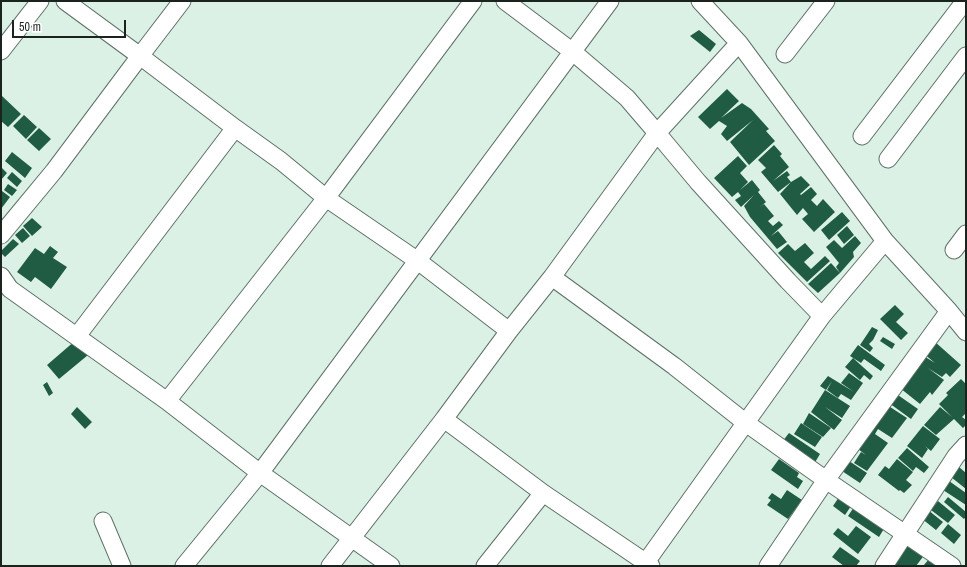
<!DOCTYPE html>
<html>
<head>
<meta charset="utf-8">
<style>
	body { margin:0 }
	#map { position:relative; width:967px; height:567px; overflow:hidden; background:#dcf1e6; font-family:"Archivo Narrow",sans-serif }
	canvas { display:block }
	.frame { position:absolute; inset:0; border:2px solid #1b231f; pointer-events:none }
	.scale { position:absolute; left:12px; top:20px; width:114px; height:18px; box-sizing:border-box; border:2px solid #1b231f; border-top:0; padding-left:5px; font-size:12px; line-height:14px; white-space:nowrap; color:#1b231f; -webkit-text-stroke:3px #fff; paint-order:stroke }
</style>
</head>
<body>
<div id="map">
<canvas width="967" height="567"></canvas>
<div class="frame"></div>
<div class="scale">50 m</div>
</div>
<script>
const ctx = document.querySelector('canvas').getContext('2d');
ctx.lineJoin = 'round';
function fill(path, color) {
  ctx.fillStyle = color;
  ctx.fill(path, 'evenodd');
}
function toPath(rows) {
  const path = new Path2D();
  for (const r of rows) {
    path.moveTo(r[0], r[1]);
    for (let i = 2; i < r.length; i += 2) path.lineTo(r[i], r[i + 1]);
  }
  return path;
}
function strokePath(path, color, width, dash) {
  ctx.strokeStyle = color;
  ctx.lineWidth = width;
  ctx.lineCap = dash ? 'butt' : 'round';
  ctx.setLineDash(dash || []);
  ctx.stroke(path);
}
const building = toPath([
	[699,30,716,44,710,52,690,36],
	[727,89,739,101,721,118,742,103,751,109,769,129,766,131,775,141,749,165,730,142,753,120,727,141,721,134,727,126,719,121,710,129,698,117],
	[1,95,21,114,8,127,1,121],
	[24,115,37,127,26,139,13,126],
	[39,128,51,139,39,151,27,140],
	[774,145,782,154,780,156,789,167,773,181,787,171,790,175,787,177,791,182,801,176,810,185,800,194,801,195,811,187,817,194,811,200,817,206,823,199,835,212,814,232,802,219,808,214,803,208,797,215,780,194,791,182,778,192,761,172,766,168,758,160],
	[12,152,32,168,25,178,5,161],
	[738,156,747,166,740,173,748,182,740,190,752,180,760,190,758,192,766,202,760,207,764,204,774,216,768,221,773,226,779,221,783,225,771,236,778,231,787,242,777,249,750,217,744,206,754,195,741,207,735,200,741,196,738,192,732,197,714,178],
	[1,167,7,173,1,180],
	[12,172,22,181,17,187,7,178],
	[8,184,17,190,12,196,4,190],
	[2,191,10,197,1,209,1,192],
	[842,212,850,221,829,240,821,230],
	[32,218,42,227,32,236,23,226],
	[847,226,854,235,844,244,837,235],
	[23,228,30,236,22,243,15,235],
	[855,236,861,243,853,252,854,257,840,273,836,267,839,263,826,247,834,240,842,248],
	[13,239,19,244,5,257,1,253,1,251],
	[805,243,814,253,804,262,811,269,825,256,830,261,807,282,778,253,788,244,795,251],
	[50,246,58,252,53,258,67,267,51,289,35,277,31,282,17,272,35,248,44,254],
	[831,263,840,273,818,293,808,284],
	[895,305,904,314,896,322,908,333,901,340,880,319],
	[872,327,878,330,873,340,869,344,873,348,870,352,860,345],
	[883,337,895,344,892,349,880,341],
	[76,340,88,355,59,379,47,365],
	[934,341,961,365,950,377,946,373,942,377,928,368,944,380,932,395,930,392,920,404,900,388,919,353,935,363,923,353],
	[858,345,885,365,881,371,864,359,861,363,850,356],
	[853,358,873,376,870,380,864,375,860,380,845,367],
	[849,373,863,383,851,400,841,394,838,398,827,390,832,381,826,390,820,386,828,376,854,392,841,383],
	[961,379,966,384,966,415,965,414,962,417,966,420,966,425,963,428,954,419,936,435,924,425,940,407,952,417,939,404,948,395,946,393],
	[47,382,53,393,49,396,43,385],
	[825,390,850,406,842,418,825,407,842,420,834,430,811,412],
	[895,393,918,409,911,419,889,403],
	[884,403,907,418,892,438,878,429,875,434,888,443,867,471,854,463,861,452,866,455,854,446],
	[77,407,92,422,85,429,71,414],
	[809,413,831,428,823,437,803,424],
	[801,423,822,437,815,447,794,434],
	[923,426,940,439,931,451,925,446,928,449,922,458,907,446],
	[789,433,820,454,814,464,782,442],
	[907,448,929,467,924,473,916,467,913,471,898,458],
	[779,459,799,473,797,477,803,481,798,489,771,470],
	[897,459,913,472,906,480,912,485,904,493,900,490,899,491,878,475,885,466,889,469],
	[849,461,867,473,860,483,842,471],
	[959,467,966,473,966,489,951,477],
	[949,481,966,493,966,505,943,490],
	[787,490,802,500,788,519,767,505,771,500,768,498,772,493,781,499],
	[839,497,851,506,845,515,833,506],
	[948,497,966,512,966,517,964,519,944,502],
	[938,501,955,515,948,523,931,510],
	[854,507,885,527,879,537,848,516],
	[928,510,943,522,936,530,921,518],
	[948,524,961,535,954,544,941,533],
	[856,526,871,537,858,554,833,534,838,528,848,536],
	[906,541,925,554,916,566,894,566],
	[840,547,860,561,856,566,844,566,832,557],
	[930,558,939,566,923,566]
]);
const minor = toPath([
	[65,1,140,56,182,1],
	[700,1,739,43,885,241,949,311,966,332],
	[739,43,657,133,698,182,788,281,822,316,885,241],
	[1,51,40,1],
	[785,54,826,1],
	[862,136,965,1],
	[888,159,966,56],
	[1,235,54,171,140,56,235,128,281,161,326,198,418,261,509,331],
	[954,250,966,234],
	[1,276,10,289,167,401,260,473,391,566],
	[552,277,674,366,746,423,826,480,768,566],
	[949,311,826,480,952,566],
	[77,336,235,128],
	[167,401,326,198,473,1],
	[444,419,543,493,651,566],
	[103,521,122,566],
	[646,562,822,316],
	[184,566,260,473,610,1],
	[330,566,444,419,509,331,552,277,657,133,627,98,573,52,505,1],
	[485,566,543,493],
	[884,566,956,456,966,445]
]);
fill(building, '#1f5c43');
strokePath(minor, '#5e7168', 19);
strokePath(minor, '#fff', 17);
</script>
</body>
</html>
